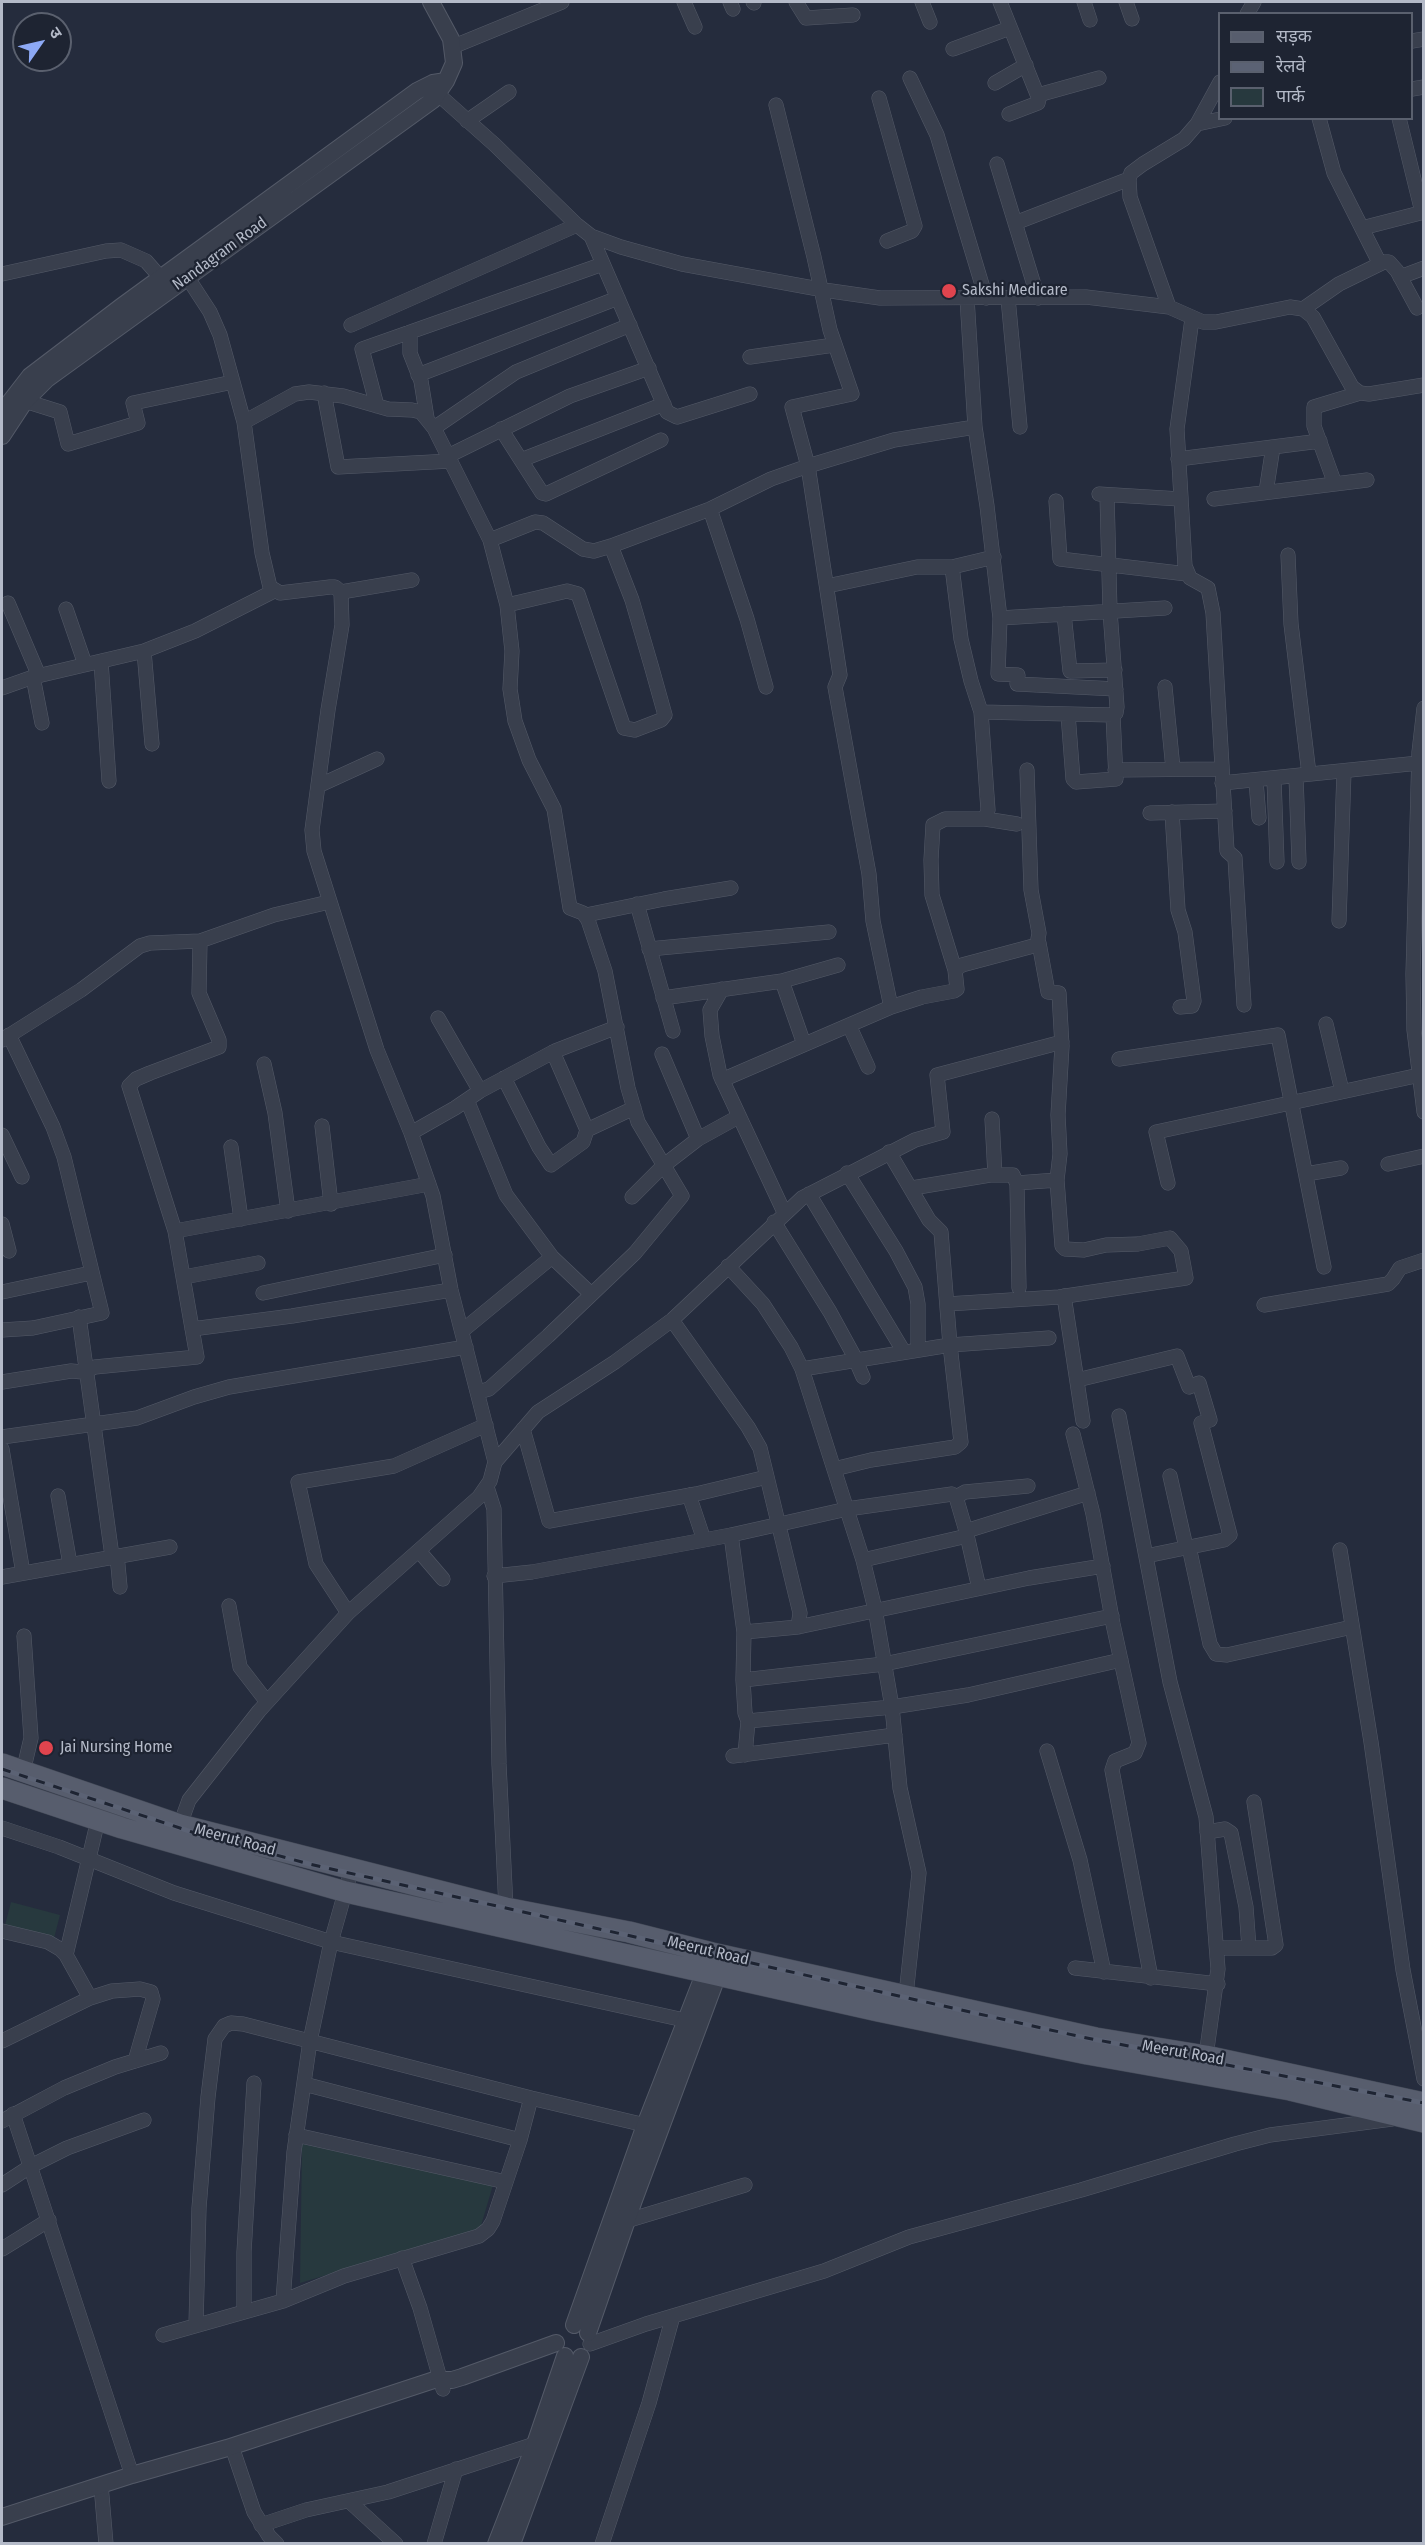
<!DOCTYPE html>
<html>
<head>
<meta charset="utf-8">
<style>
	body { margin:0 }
	#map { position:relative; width:1425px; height:2545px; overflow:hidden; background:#252c3d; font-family:"Fira Sans Condensed","Noto Sans Devanagari",sans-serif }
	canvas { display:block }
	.frame { position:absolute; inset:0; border:3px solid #b4bac8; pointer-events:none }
	.legend { position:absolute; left:1218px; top:12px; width:195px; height:108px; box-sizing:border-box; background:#1e2432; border:2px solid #5a606e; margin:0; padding:8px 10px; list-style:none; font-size:18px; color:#b4bac8 }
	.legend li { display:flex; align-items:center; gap:12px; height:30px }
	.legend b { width:30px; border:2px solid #5a606e }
	.north { position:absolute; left:12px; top:12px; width:60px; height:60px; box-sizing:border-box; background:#1e2432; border:2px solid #5a606e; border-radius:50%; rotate:56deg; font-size:16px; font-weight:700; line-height:24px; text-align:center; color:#b4bac8 }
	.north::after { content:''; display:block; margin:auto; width:21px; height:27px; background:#8da9f5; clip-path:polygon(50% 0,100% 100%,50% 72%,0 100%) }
</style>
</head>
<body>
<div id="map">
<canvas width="1425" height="2545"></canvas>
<div class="frame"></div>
<ul class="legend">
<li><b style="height:8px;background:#575d6d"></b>सड़क</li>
<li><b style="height:8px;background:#5b6274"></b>रेलवे</li>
<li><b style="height:16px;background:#27393e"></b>पार्क</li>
</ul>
<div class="north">उ</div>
</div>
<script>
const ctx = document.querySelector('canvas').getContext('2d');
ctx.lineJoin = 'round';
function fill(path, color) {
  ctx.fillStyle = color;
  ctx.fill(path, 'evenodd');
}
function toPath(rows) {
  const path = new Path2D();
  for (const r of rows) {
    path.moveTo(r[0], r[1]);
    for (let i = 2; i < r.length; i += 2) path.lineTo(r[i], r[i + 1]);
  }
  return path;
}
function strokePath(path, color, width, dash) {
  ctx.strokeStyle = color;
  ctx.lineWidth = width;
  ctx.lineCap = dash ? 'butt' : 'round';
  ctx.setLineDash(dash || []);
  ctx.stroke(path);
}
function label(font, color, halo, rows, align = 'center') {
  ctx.font = font + ' "Fira Sans Condensed",sans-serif';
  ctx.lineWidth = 4.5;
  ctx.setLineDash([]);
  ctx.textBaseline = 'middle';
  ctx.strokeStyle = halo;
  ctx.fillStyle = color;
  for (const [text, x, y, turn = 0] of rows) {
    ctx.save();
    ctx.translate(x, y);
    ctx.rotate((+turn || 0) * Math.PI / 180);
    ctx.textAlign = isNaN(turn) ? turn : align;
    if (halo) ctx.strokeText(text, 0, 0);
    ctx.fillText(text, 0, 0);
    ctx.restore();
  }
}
const green = toPath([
	[11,1902,60,1915,53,1942,4,1929],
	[302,2144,493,2185,480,2229,300,2283]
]);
const minor = toPath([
	[684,2,695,27],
	[730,2,733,9],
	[753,2,754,3],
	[796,2,806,18,853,15],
	[922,2,930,22],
	[1000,2,1039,99,1038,103,1009,114],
	[1084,2,1090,20],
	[1126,2,1132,19],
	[1247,14,1254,2],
	[1412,41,1424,39],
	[452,47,562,2],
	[953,49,1010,28],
	[910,78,937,135,986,298],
	[995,83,1026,65],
	[431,88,495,145,577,225,591,236,621,247,682,264,824,290,880,298,1086,297,1169,307,1203,322,1216,322,1290,307,1303,309,1313,317,1352,387,1360,393,1369,394,1424,385],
	[1412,89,1424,87],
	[1038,95,1099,78],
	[879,98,915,226,912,231,887,241],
	[776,105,814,257,830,330,852,394,792,407,808,466,840,675,835,687,869,874,873,921,891,1007],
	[1319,118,1334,173,1380,264],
	[1399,118,1422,212],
	[467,121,509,92],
	[1197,124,1225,118],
	[997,164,1038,298],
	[1015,223,1129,179],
	[1362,228,1424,212],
	[591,236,667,412,677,417,750,394],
	[2,274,106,251,121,250,146,261,167,285],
	[1400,277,1424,268],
	[967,298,975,427,987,506,1000,618,998,674,1018,675,1017,684,1116,689],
	[1008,298,1020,427],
	[1169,307,1130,197,1129,179,1131,173,1143,164,1184,139,1197,124,1220,82],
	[1303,309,1339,284,1384,262,1389,262,1397,271,1417,308],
	[1192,319,1177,429,1185,566,1190,578,1208,588,1213,613,1227,851,1235,858,1244,1005],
	[351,325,577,225],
	[410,332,410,353,421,381,427,418],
	[750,357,834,345],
	[418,375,618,298],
	[324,393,338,467,451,461],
	[25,401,60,412,68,444,138,423,133,403,233,382],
	[377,406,362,349,603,264],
	[244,422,295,394,309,392,343,396,388,409,412,410,421,412,434,428,490,540,507,605,512,651,510,689,515,721,529,760,554,809,570,908,583,913,588,920,605,971,628,1088,638,1122,682,1196,635,1253,548,1336,489,1389,478,1392],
	[434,428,516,372,630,325],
	[501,429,542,493,546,494,661,440],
	[448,456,570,396,649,368],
	[1178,459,1320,441],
	[521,460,664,404],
	[1335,484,1314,426,1314,407,1360,393],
	[1266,492,1273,447],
	[1099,494,1180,499],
	[1214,499,1367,480],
	[1056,501,1060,559,1187,574],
	[710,509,747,619,766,687],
	[490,540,535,522,543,523,583,549,594,551,611,546,710,509,771,479,808,466,894,440,975,427],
	[1288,555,1291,624,1309,774],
	[952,567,961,639,971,681,981,712,988,810,985,819],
	[827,586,917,567,952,567,994,557],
	[341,592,412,580],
	[8,603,39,676],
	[507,605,567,591,578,594,624,728,635,730,661,720,665,715,651,665,632,600,611,546],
	[66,609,85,664],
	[1064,614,1070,671,1115,670],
	[1000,618,1165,608],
	[144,651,152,744],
	[101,661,109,781],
	[33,677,42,723],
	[1165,687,1173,769],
	[2,688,33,677,144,651,195,631,274,591],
	[1424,708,1419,752,1413,974,1414,1030,1424,1112],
	[981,712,1113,715],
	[1068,714,1073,779,1076,782,1116,779,1113,715,1116,713,1117,707,1110,611,1107,495],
	[1115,770,1221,769],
	[1296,776,1299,862],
	[1274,779,1277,862],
	[1256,781,1259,818],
	[1222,783,1419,763],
	[318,786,377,759],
	[1172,812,1178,910,1185,932,1194,1001,1192,1006,1180,1007],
	[1150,813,1225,811],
	[637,904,673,1031],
	[586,915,664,899,731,888],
	[1339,921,1344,771],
	[649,949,829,932],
	[955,970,932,895,931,860,933,825,945,819,985,819,1017,824],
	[782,981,804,1044],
	[722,989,710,1010,712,1036,720,1075,784,1212],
	[663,998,782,981,838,965],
	[438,1018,480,1091],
	[1326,1024,1342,1091],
	[849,1025,868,1067],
	[2,1040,81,990,140,946,150,943,200,941,274,915,329,902],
	[553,1052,587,1130],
	[662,1054,698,1139],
	[1119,1059,1278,1035,1324,1267],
	[264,1064,275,1113,288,1211],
	[504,1078,539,1147,551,1165,583,1142,587,1130,634,1108],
	[722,1080,891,1007,922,997,954,991,957,989,955,970,962,965,1037,945,1039,933,1031,890,1027,770],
	[467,1100,506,1195,552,1257,590,1293],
	[992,1119,995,1175],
	[322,1126,331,1204],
	[411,1133,455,1108,480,1091,555,1051,617,1027],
	[2,1135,22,1177],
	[231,1147,241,1219],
	[1388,1164,1424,1156],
	[847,1173,896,1251,915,1287,918,1304,918,1350],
	[1306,1174,1341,1168],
	[1017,1183,1057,1180],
	[1168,1183,1156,1132,1424,1074],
	[912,1188,990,1175,1013,1175,1017,1184,1019,1288],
	[809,1194,904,1352],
	[632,1197,663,1166,698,1139,738,1117],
	[774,1222,830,1312,853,1354,863,1377],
	[2,1224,9,1251],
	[175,1231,429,1184],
	[728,1266,763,1304,791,1347,802,1369,863,1560,875,1609,892,1707,900,1788,919,1873,906,1995],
	[184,1277,258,1263],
	[2,1292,91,1273],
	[263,1293,445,1255],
	[1064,1296,1083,1421],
	[947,1304,1059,1297,1186,1278,1181,1251,1170,1238,1138,1244,1106,1245,1084,1250,1065,1249,1062,1246,1057,1180,1060,1154,1058,1115,1062,1046,1059,993,1048,992,1039,943],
	[1264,1305,1388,1284,1393,1279,1400,1268,1424,1260],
	[79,1317,112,1556],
	[672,1320,748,1427,760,1448,800,1613,798,1627],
	[192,1329,292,1316,451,1290],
	[2,1330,33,1328,102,1313,64,1157,53,1127,9,1035],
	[462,1331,552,1257],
	[802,1369,950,1345,1049,1338],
	[1077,1380,1177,1356,1189,1387,1199,1383,1210,1420,1201,1423,1230,1535,1224,1540,1146,1556],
	[2,1382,71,1371,83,1372,95,1367,197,1357,175,1231,129,1086,136,1079,150,1073,219,1047,219,1040,199,993,200,941],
	[1119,1416,1170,1682,1206,1817,1218,1969,1206,2056],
	[523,1429,549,1521,696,1494,767,1477],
	[1073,1434,1093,1514,1113,1624,1139,1743,1135,1753,1115,1761,1112,1770,1151,1978],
	[2,1437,137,1418,194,1397,229,1387,466,1347],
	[2,1449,23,1573],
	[495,1462,538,1412,615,1362,672,1320,802,1198,915,1140,943,1132,937,1075,1062,1042],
	[834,1469,871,1460,955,1447,961,1442,950,1345,941,1232,929,1220,889,1152],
	[1170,1476,1186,1547],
	[487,1487,494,1509,499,1764,506,1908],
	[689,1495,704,1540],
	[58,1496,70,1564],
	[956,1497,965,1492,1028,1486],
	[966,1531,1088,1493],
	[731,1535,744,1632,743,1680,745,1713,748,1721,745,1755],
	[1189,1547,1210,1644,1216,1654,1227,1655,1352,1627],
	[1340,1550,1371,1742,1403,1970,1424,2079],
	[419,1551,443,1579],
	[117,1555,120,1587],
	[863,1560,967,1536],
	[494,1576,532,1572,731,1535,847,1509,952,1494,956,1497,966,1531,979,1588],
	[2,1577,170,1547],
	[229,1606,240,1667,267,1702],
	[348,1613,316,1564,298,1482,394,1466,486,1425],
	[744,1632,798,1627,1029,1578,1103,1566],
	[743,1680,884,1664,1112,1616],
	[748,1721,892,1707,968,1695,1121,1660],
	[1047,1751,1080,1860,1104,1972],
	[733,1756,895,1735],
	[23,1772,31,1738,24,1636],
	[180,1825,189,1800,259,1711,348,1613,479,1497,490,1481,495,1462,451,1290,433,1196,411,1133,377,1050,314,851,312,830,328,710,342,625,341,592,335,587,330,587,280,593,270,587,262,553,244,422,233,382,220,335,210,312,182,269],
	[2,1828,59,1847,174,1893,331,1942,684,2020],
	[1207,1832,1225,1829,1231,1833,1246,1907,1249,1948],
	[2,1931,48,1942,60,1949,66,1955,90,1998],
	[1217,1948,1272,1948,1276,1945,1254,1802],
	[66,1955,98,1820],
	[1075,1968,1218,1984],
	[2,2041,90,1998,112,1991,140,1989,151,1992,153,1999,135,2061],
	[304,2084,520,2140],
	[13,2114,132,2475],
	[2,2121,64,2088,115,2067,161,2053],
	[296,2135,506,2182],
	[2,2185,31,2166,67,2148,144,2120],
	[626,2221,745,2185],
	[2,2249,49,2220],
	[402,2258,420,2308,443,2389],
	[283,2301,294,2152,310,2041,331,1942,352,1868],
	[244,2311,244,2252,254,2083],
	[196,2324,199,2208,208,2097,215,2039,224,2026,231,2023,243,2024,531,2098,645,2125],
	[163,2335,283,2301,344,2276,479,2236,488,2229,493,2221,520,2140,531,2098],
	[590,2344,646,2324,824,2271,909,2237,1081,2190,1235,2144,1270,2135,1392,2119],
	[232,2447,254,2512,269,2536,277,2544],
	[101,2485,106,2544],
	[349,2501,396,2544],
	[261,2525,306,2510,388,2492,535,2444],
	[434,2544,456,2469],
	[602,2544,649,2403,673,2316]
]);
const tertiary = toPath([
	[2,412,30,376,122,306,417,91,433,83,446,81],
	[2,436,25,401,47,379,433,100,446,81,454,63,451,39,431,2],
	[574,2325,645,2125,704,1974],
	[588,2333,634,2200,717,1977],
	[2,2517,132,2475,227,2448,434,2380,452,2380,462,2377,556,2343],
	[496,2544,535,2444,565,2356],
	[512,2544,581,2357]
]);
const primary = toPath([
	[2,1764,180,1825,506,1908,629,1932,712,1953,1096,2038,1206,2056,1424,2103],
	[2,1788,122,1828,346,1892,878,2011,1087,2054,1290,2090,1424,2122]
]);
const rail = toPath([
	[2,1769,192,1832,309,1864,1082,2037,1424,2103]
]);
const markers = [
	[949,291,8,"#e0444e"],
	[46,1748,8,"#e0444e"]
];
const streetNames = [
	["Nandagram Road",220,254,-36],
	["Meerut Road",235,1840,15],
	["Meerut Road",708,1951,13],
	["Meerut Road",1183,2053,10]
];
const poiNames = [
	["Sakshi Medicare",962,291],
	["Jai Nursing Home",60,1748]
];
fill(green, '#27393e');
strokePath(minor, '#545a68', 15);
strokePath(tertiary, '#545a68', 18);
strokePath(primary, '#424856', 22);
strokePath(minor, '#393f4d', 14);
strokePath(tertiary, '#393f4d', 16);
strokePath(primary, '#575d6d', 21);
strokePath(rail, '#5b6274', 5);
strokePath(rail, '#1e2432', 3, [9]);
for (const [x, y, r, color] of markers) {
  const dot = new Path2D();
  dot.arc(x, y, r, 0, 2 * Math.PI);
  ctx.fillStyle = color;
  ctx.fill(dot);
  strokePath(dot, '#1e2432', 2);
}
label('16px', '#b4bac8', '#1e2432', streetNames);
label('16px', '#b4bac8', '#1e2432', poiNames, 'left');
</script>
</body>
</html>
